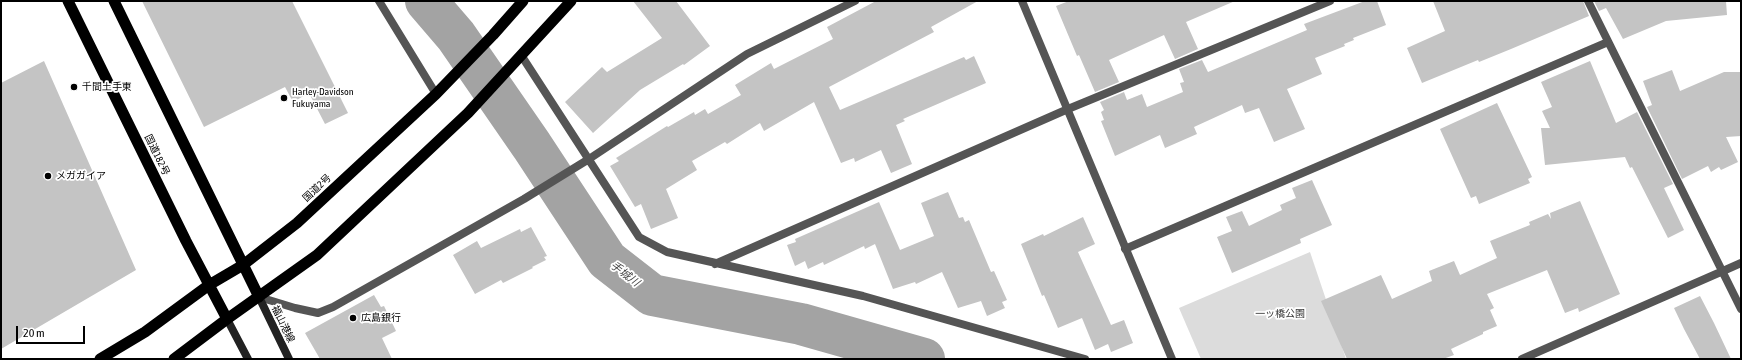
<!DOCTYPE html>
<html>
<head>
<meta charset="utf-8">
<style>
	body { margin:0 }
	#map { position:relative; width:1742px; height:360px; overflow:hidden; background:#fff; font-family:"Asap Condensed",sans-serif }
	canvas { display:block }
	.frame { position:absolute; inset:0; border:2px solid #000; pointer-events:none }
	.scale { position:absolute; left:16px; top:326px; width:69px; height:18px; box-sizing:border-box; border:2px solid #000; border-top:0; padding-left:5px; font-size:12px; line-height:14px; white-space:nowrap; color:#000; -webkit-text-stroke:3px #fff; paint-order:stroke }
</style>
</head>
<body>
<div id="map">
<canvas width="1742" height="360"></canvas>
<div class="frame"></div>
<div class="scale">20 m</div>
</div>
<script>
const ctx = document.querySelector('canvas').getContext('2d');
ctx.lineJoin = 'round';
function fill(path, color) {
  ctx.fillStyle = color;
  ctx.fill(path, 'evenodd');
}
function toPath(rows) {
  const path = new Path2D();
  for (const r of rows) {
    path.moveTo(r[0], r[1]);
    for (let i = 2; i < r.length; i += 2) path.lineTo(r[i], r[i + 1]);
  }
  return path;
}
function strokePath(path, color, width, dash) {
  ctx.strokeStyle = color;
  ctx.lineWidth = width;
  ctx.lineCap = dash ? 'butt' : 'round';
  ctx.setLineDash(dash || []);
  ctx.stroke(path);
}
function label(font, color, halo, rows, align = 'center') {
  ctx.font = font + ' "Asap Condensed","Noto Sans JP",sans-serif';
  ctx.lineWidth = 3.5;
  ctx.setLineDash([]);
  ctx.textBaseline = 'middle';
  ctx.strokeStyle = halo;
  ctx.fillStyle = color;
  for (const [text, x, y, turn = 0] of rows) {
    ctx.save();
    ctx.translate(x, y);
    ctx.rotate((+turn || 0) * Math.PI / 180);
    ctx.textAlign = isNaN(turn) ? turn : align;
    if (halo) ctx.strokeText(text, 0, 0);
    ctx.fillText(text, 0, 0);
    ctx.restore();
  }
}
const green = toPath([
	[1310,252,1346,359,1201,359,1179,308]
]);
const river = toPath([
	[426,1,456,36,532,146,607,260,652,295,801,324,924,359]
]);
const building = toPath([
	[142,1,292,1,348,113,325,124,309,93,293,102,285,87,204,127],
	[633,1,676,1,710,46,684,65,683,64,640,90,593,133,565,102,602,67,607,72,662,38],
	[876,1,978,1,931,27,934,32,829,87,840,110,964,57,966,60,974,56,986,83,903,119,905,121,896,125,912,164,891,173,881,150,855,162,854,158,841,163,814,102,764,131,760,123,727,144,725,142,692,161,697,170,666,189,678,218,651,229,641,204,635,207,610,166,619,161,616,158,667,126,668,127,694,112,695,115,705,109,708,114,741,95,735,85,771,63,774,69,833,39,827,27],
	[1069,1,1235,1,1186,22,1198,49,1175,59,1164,35,1109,60,1119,82,1095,92,1079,55,1077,56,1056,6],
	[1365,1,1377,1,1386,25,1353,38,1354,40,1344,44,1345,46,1315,58,1322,74,1287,89,1305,129,1274,142,1259,108,1245,113,1242,105,1194,127,1197,134,1165,148,1160,135,1115,156,1101,121,1104,120,1101,112,1104,110,1100,102,1124,92,1127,100,1142,94,1147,107,1183,92,1180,83,1184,82,1179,69,1202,60,1208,72,1307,30,1304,24],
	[1433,1,1583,1,1589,16,1511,49,1479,62,1478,60,1422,83,1407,48,1445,31],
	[1594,1,1726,1,1727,15,1666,21,1623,39,1606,8,1599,11],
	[44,61,136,270,1,349,1,83],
	[1590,61,1616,123,1637,112,1673,184,1664,188,1684,230,1668,238,1632,167,1630,168,1625,157,1545,165,1541,128,1550,128,1542,111,1552,107,1541,82],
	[1672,70,1680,91,1724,72,1741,72,1741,136,1726,137,1738,162,1721,170,1719,167,1711,172,1708,166,1682,179,1647,107,1652,105,1643,81],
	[1497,103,1532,177,1528,179,1530,183,1479,204,1476,196,1471,198,1440,129],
	[1312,180,1332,225,1300,239,1301,243,1232,273,1217,237,1232,231,1226,217,1242,211,1249,226,1282,210,1280,205,1296,198,1292,188],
	[948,192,959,218,963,217,965,222,969,220,991,272,994,271,1007,300,1002,302,1005,308,987,316,981,301,958,308,942,272,916,284,915,282,893,289,875,244,865,249,864,246,824,265,823,262,808,269,805,261,795,266,787,245,796,242,795,239,879,202,900,250,934,236,921,203],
	[1580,201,1620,294,1579,312,1578,308,1565,313,1547,270,1487,294,1494,308,1490,310,1497,326,1483,332,1483,334,1451,349,1454,355,1443,359,1347,359,1321,301,1381,275,1392,299,1432,281,1429,271,1454,261,1460,275,1497,258,1490,241,1530,225,1529,222,1548,214,1551,219,1550,213],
	[1083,217,1095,244,1078,252,1111,325,1124,320,1133,343,1111,352,1108,344,1095,350,1082,318,1058,328,1044,295,1042,296,1021,244,1043,234,1044,236],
	[531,227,547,256,544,257,546,260,532,267,533,268,503,283,501,280,475,294,453,255,477,241,481,248,520,229,521,232],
	[374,295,381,307,384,306,396,331,382,338,392,359,320,359,305,333],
	[1700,296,1714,323,1731,359,1700,359,1684,329,1674,308]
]);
const minor = toPath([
	[379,1,436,94],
	[1022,1,1172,359],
	[1588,1,1741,309],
	[521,55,639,237,667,252,863,296,1085,359],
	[1125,249,1608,42],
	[715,264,1068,109,1330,1],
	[259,297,295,308,318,313,333,307,524,199,589,159,747,54,855,1],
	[1522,359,1723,271]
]);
const tertiary = toPath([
	[1723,271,1741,263]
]);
const secondary = toPath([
	[259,297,289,359],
	[227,319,248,359]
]);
const trunk = toPath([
	[68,1,186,241,227,319],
	[114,1,259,297],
	[100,359,145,332,209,285,243,265,297,223,436,94,493,35,523,1],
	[174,359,227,319,317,255,468,113,571,1]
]);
const markers = [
	[74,87,4,"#000"],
	[284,98,4,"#000"],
	[48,176,4,"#000"],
	[353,318,4,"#000"]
];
const poiNames = [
	["千間土手東",82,87],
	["Harley-Davidson",292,92],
	["Fukuyama",292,104],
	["メガガイア",56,176],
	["広島銀行",361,318]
];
const streetNames = [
	["国道182号",157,155,64],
	["国道2号",317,188,-43],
	["福山港線",283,324,64]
];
const parkNames = [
	["一ッ橋公園",1280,314]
];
const waterNames = [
	["手城川",625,274,38]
];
fill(green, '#dcdcdc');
strokePath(river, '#a3a3a3', 42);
fill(building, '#c4c4c4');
strokePath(minor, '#555', 8);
strokePath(tertiary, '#555', 8);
strokePath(secondary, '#222', 8);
strokePath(trunk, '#000', 11);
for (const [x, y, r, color] of markers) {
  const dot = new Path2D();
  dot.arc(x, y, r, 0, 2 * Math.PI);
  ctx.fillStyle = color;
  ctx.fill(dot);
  strokePath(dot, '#fff', 1.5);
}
label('10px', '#000', '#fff', poiNames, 'left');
label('10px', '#000', '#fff', streetNames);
label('10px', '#333', '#fff', parkNames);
label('italic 11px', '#444', '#fff', waterNames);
</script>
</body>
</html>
